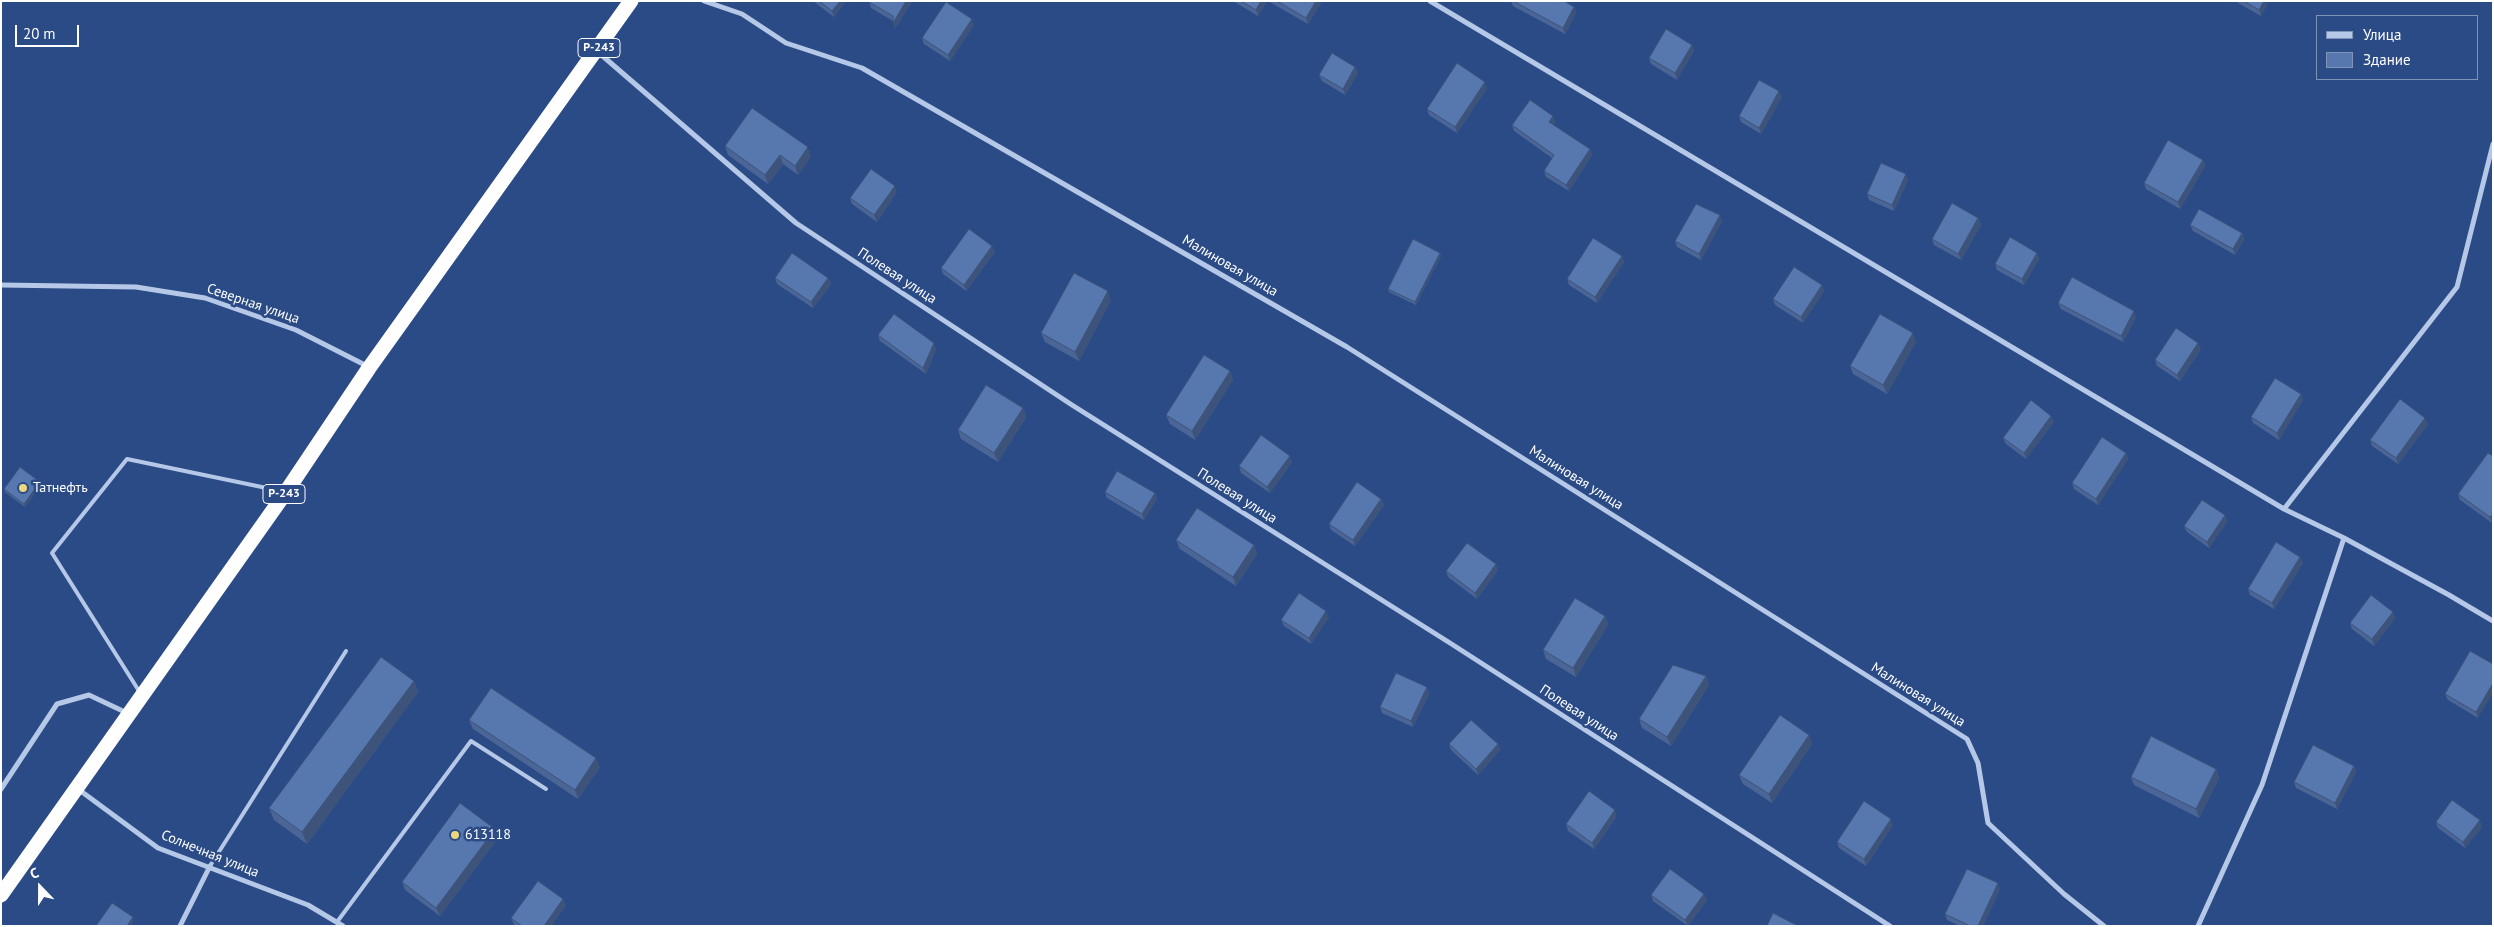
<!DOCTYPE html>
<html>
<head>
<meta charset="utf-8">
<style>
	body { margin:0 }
	#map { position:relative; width:2494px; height:927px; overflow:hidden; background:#2b4b86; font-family:"PT Sans",sans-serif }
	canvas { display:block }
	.frame { position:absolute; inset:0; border:2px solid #fff; pointer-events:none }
	.legend { position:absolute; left:2316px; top:15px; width:162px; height:65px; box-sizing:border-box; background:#2b4b86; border:1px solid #8093b6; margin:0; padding:6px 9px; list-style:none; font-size:15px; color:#fff }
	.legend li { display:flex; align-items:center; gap:10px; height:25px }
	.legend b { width:25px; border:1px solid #8093b6 }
	.north { position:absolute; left:15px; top:862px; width:50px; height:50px; -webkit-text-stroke:4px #2b4b86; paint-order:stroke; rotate:338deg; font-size:14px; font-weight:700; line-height:20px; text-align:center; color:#fff }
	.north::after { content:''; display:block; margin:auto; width:18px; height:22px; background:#fff; clip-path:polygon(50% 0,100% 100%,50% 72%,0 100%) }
	.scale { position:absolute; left:15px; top:25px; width:64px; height:22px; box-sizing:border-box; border:2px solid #fff; border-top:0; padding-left:6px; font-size:15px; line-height:18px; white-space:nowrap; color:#fff; -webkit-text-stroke:4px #2b4b86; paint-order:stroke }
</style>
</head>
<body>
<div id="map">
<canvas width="2494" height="927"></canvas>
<div class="frame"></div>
<ul class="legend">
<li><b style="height:6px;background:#b6c8e7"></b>Улица</li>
<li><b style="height:14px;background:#5777af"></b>Здание</li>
</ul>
<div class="north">С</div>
<div class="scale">20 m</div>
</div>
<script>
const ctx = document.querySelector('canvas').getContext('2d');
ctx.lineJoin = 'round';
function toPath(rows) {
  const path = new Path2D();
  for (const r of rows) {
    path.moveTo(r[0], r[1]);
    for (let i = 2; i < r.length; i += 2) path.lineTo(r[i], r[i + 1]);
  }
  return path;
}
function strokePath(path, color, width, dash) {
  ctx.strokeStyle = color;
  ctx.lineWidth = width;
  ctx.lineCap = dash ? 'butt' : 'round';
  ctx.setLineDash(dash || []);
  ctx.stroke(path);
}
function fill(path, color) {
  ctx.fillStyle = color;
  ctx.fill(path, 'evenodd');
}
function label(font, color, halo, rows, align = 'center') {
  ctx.font = font + ' "PT Sans",sans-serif';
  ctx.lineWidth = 5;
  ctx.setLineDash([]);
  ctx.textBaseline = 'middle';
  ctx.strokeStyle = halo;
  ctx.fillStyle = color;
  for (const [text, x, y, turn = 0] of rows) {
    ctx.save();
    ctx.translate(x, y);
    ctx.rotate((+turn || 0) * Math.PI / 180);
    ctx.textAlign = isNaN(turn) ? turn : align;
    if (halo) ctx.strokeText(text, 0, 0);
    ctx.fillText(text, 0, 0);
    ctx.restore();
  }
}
const lane = toPath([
	[139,691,52,553,127,459,281,491],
	[210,866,346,651],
	[337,922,471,741,546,789]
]);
const street = toPath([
	[704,1,742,14,786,43,862,68,1347,347,1967,739,1978,763,1988,823,2064,894,2104,926],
	[1430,1,2284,509,2344,538,2262,785,2198,926],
	[598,52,796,223,1072,405,1450,643,1890,926],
	[1,285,136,287,205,298,296,330,369,367],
	[2284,509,2457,287,2493,144],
	[2344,538,2449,595,2493,621],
	[1,789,57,704,89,695,127,713],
	[78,789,158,848,308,905,343,926],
	[180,926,210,866]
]);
const highway = toPath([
	[1,895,286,492,369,368,631,1]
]);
const wall = toPath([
	[813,1,846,1,834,17],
	[869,1,912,1,895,29,893,21,871,8],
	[1233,1,1267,1,1258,16],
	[1268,1,1322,1,1308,24],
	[1511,1,1564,1,1574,7,1576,13,1565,34,1513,6],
	[2238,1,2269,1,2261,16,2238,3],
	[974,25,950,61,924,44,922,38],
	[1692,45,1694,51,1677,80,1651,64,1649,58],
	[1355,67,1358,73,1345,95,1322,81,1319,75],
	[1487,88,1457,133,1429,115,1427,109],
	[1782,97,1761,134,1741,122,1739,116],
	[1553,116,1555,122,1553,125,1590,149,1592,155,1569,191,1546,177,1544,171,1552,158,1514,131,1512,125],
	[725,146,811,156,798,175,783,164,768,184,728,155],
	[2203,160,2205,166,2180,209,2146,189,2144,183],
	[1908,180,1894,211,1869,200,1867,194],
	[897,192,877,222,852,204,850,198],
	[1978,218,1981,225,1961,260,1934,245,1932,239],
	[1722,221,1701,260,1677,247,1675,241],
	[2190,225,2242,233,2244,239,2235,255,2193,231],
	[992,246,995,252,966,291,943,274,941,268],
	[1440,253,1441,256,1416,305,1389,292,1388,289],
	[2037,253,2039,259,2024,285,1997,270,1995,264],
	[1622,256,1624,262,1597,303,1569,285,1567,279],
	[775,278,828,278,831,284,813,308,777,284],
	[1822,285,1824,291,1803,323,1775,305,1773,299],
	[1111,300,1079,361,1045,342,1041,333],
	[2058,303,2136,317,2123,342,2061,309],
	[878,335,936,349,926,374,880,341],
	[1916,342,1887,394,1853,374,1850,366],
	[2201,349,2180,381,2157,366,2155,360],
	[1230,371,1233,380,1195,440,1170,424,1166,415],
	[2301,394,2303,400,2279,440,2253,423,2251,417],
	[1023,408,1026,417,998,462,961,439,958,430],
	[2054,422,2026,459,2006,444,2003,438],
	[2428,424,2398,464,2372,446,2370,440],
	[2126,453,2128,459,2098,505,2074,489,2072,483],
	[2488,453,2492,523,2460,500,2458,494],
	[1292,462,1270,493,1241,473,1239,466],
	[40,482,41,485,25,507,5,492,4,489],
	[1105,492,1155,493,1157,499,1144,520,1107,498],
	[1381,499,1384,505,1355,546,1331,530,1329,524],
	[2225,515,2227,522,2209,548,2187,532,2184,526],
	[1176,540,1254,545,1257,554,1236,586,1180,549],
	[2303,563,2274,609,2250,595,2248,589],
	[1498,570,1477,599,1448,577,1446,571],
	[2393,612,2395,618,2374,646,2352,629,2350,623],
	[1605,616,1608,625,1576,677,1546,659,1543,650],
	[1329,617,1311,644,1284,626,1281,620],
	[2470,651,2478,718,2448,700,2445,694],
	[1706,676,1709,685,1671,746,1642,728,1639,719],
	[414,681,418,692,307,844,274,820,269,808],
	[1427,687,1429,694,1413,727,1382,713,1380,707],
	[469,720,600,767,578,799,473,729],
	[1809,735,1812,744,1772,803,1743,784,1739,775],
	[1449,744,1498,744,1500,750,1478,775,1451,750],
	[2354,766,2356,772,2337,809,2296,788,2294,782],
	[2216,769,2219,778,2199,818,2134,785,2131,777],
	[1617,816,1594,849,1568,831,1566,824],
	[2436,822,2482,827,2465,848,2438,828],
	[1893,825,1866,866,1839,848,1837,842],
	[495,829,498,838,440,916,405,890,402,882],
	[2000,889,1983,926,1960,926,1947,920,1945,914],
	[1704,894,1707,900,1688,926,1653,901,1651,895],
	[566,905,551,926,516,926,514,924,511,918]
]);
const shadedWall = toPath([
	[840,1,846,1,834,17,832,11],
	[906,1,912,1,895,29,893,23],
	[1261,1,1267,1,1258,16,1256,10],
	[1316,1,1322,1,1308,24,1306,18],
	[2264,1,2269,1,2261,16,2259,10],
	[1574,7,1576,13,1565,34,1563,28],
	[972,19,974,25,950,61,948,55],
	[1692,45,1694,51,1677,80,1675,73],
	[1355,67,1358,73,1345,95,1343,89],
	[1485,82,1487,88,1457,133,1455,127],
	[1779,91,1782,97,1761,134,1759,128],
	[1553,116,1555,122,1551,128,1549,122],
	[808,147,811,156,798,175,795,166],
	[1590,149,1592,155,1569,191,1566,185],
	[780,155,783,164,768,184,765,175],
	[2203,160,2205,166,2180,209,2178,202],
	[1906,174,1908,180,1894,211,1892,205],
	[895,186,897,192,877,222,874,215],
	[1720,215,1722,221,1701,260,1699,254],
	[1978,218,1981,225,1961,260,1958,254],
	[2242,233,2244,239,2235,255,2233,249],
	[992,246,995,252,966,291,964,285],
	[1440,253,1441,256,1416,305,1415,302],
	[2037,253,2039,259,2024,285,2022,279],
	[1622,256,1624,262,1597,303,1595,297],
	[828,278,831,284,813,308,811,302],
	[1822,285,1824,291,1803,323,1801,317],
	[1108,291,1111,300,1079,361,1075,352],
	[2134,311,2136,317,2123,342,2121,336],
	[1913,333,1916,342,1887,394,1883,385],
	[934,343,936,349,926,374,923,368],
	[2198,343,2201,349,2180,381,2177,375],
	[1230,371,1233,380,1195,440,1192,431],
	[2301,394,2303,400,2279,440,2277,433],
	[1023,408,1026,417,998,462,994,453],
	[2051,416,2054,422,2026,459,2024,453],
	[2425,418,2428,424,2398,464,2396,458],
	[2126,453,2128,459,2098,505,2096,499],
	[1290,456,1292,462,1270,493,1267,487],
	[40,482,41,485,25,507,24,504],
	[1155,493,1157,499,1144,520,1142,514],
	[1381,499,1384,505,1355,546,1353,540],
	[2493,514,2492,523,2490,517],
	[2225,515,2227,522,2209,548,2207,542],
	[1254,545,1257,554,1236,586,1233,577],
	[2300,557,2303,563,2274,609,2272,603],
	[1496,564,1498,570,1477,599,1475,593],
	[1326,611,1329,617,1311,644,1309,638],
	[2393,612,2395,618,2374,646,2372,639],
	[1605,616,1608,625,1576,677,1573,668],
	[1706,676,1709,685,1671,746,1667,737],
	[414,681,418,692,307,844,302,832],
	[2493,683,2493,693,2478,718,2476,712],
	[1427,687,1429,694,1413,727,1411,721],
	[1809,735,1812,744,1772,803,1769,794],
	[1498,744,1500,750,1478,775,1476,769],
	[596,758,600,767,578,799,575,790],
	[2354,766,2356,772,2337,809,2335,803],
	[2216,769,2219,778,2199,818,2196,809],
	[1615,810,1617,816,1594,849,1592,843],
	[1891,819,1893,825,1866,866,1864,859],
	[2480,820,2482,827,2465,848,2463,842],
	[495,829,498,838,440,916,436,908],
	[1998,883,2000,889,1983,926,1978,926],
	[1704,894,1707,900,1688,926,1685,920],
	[563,899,566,905,551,926,544,926],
	[133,917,134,920,131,926,127,926]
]);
const building = toPath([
	[819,1,840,1,832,11,819,1],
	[869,1,906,1,893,23,893,16,869,2,869,1],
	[1241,1,1261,1,1256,10,1241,1],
	[1277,1,1316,1,1306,18,1277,1],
	[1513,1,1564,1,1574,7,1563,28,1513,1],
	[2244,1,2264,1,2259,10,2244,1],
	[946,2,972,19,948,55,922,38,946,2],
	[1666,29,1692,45,1675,73,1649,58,1666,29],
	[1332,53,1355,67,1343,89,1319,75,1332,53],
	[1457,63,1485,82,1455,127,1427,109,1457,63],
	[1759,80,1779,91,1759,128,1739,116,1759,80],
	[1530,100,1553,116,1549,122,1590,149,1566,185,1544,171,1554,155,1512,125,1530,100],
	[752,108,808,147,795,166,780,155,765,175,725,146,752,108],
	[2168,140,2203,160,2178,202,2144,183,2168,140],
	[1881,163,1906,174,1892,205,1867,194,1881,163],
	[871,169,895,186,874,215,850,198,871,169],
	[1952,203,1978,218,1958,254,1932,239,1952,203],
	[1696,204,1720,215,1699,254,1675,241,1696,204],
	[2199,209,2242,233,2233,249,2190,225,2199,209],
	[969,229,992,246,964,285,941,268,969,229],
	[2010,237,2037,253,2022,279,1995,264,2010,237],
	[1593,238,1622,256,1595,297,1567,279,1593,238],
	[1413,239,1440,253,1415,302,1388,289,1413,239],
	[792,253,828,278,811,302,775,278,792,253],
	[1794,267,1822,285,1801,317,1773,299,1794,267],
	[1074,273,1108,291,1075,352,1041,333,1074,273],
	[2072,277,2134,311,2121,336,2058,303,2072,277],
	[894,314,934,343,923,368,878,335,894,314],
	[1880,314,1913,333,1883,385,1850,366,1880,314],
	[2176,328,2198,343,2177,375,2155,360,2176,328],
	[1204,355,1230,371,1192,431,1166,415,1204,355],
	[2275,378,2301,394,2277,433,2251,417,2275,378],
	[986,385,1023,408,994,453,958,430,986,385],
	[2400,399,2425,418,2396,458,2370,440,2400,399],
	[2031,400,2051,416,2024,453,2003,438,2031,400],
	[1261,435,1290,456,1267,487,1239,466,1261,435],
	[2102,437,2126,453,2096,499,2072,483,2102,437],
	[2488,453,2493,456,2493,514,2490,517,2458,494,2488,453],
	[20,467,40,482,24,504,4,489,20,467],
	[1117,471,1155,493,1142,514,1105,492,1117,471],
	[1357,482,1381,499,1353,540,1329,524,1357,482],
	[2202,500,2225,515,2207,542,2184,526,2202,500],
	[1197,508,1254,545,1233,577,1176,540,1197,508],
	[2276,542,2300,557,2272,603,2248,589,2276,542],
	[1467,543,1496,564,1475,593,1446,571,1467,543],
	[1299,593,1326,611,1309,638,1281,620,1299,593],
	[2371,595,2393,612,2372,639,2350,623,2371,595],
	[1575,598,1605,616,1573,668,1543,650,1575,598],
	[2470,651,2493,664,2493,683,2476,712,2445,694,2470,651],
	[381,657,414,681,302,832,269,808,381,657],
	[1673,665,1706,676,1667,737,1639,719,1673,665],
	[1396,673,1427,687,1411,721,1380,707,1396,673],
	[491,688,596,758,575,790,469,720,491,688],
	[1780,715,1809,735,1769,794,1739,775,1780,715],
	[1471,720,1498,744,1476,769,1449,744,1471,720],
	[2151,736,2216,769,2196,809,2131,777,2151,736],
	[2313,745,2354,766,2335,803,2294,782,2313,745],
	[1589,791,1615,810,1592,843,1566,824,1589,791],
	[2452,800,2480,820,2463,842,2436,822,2452,800],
	[1864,801,1891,819,1864,859,1837,842,1864,801],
	[460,803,495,829,436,908,402,882,460,803],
	[1670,869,1704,894,1685,920,1651,895,1670,869],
	[1967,869,1998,883,1978,926,1970,926,1945,914,1967,869],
	[538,881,563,899,544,926,522,926,511,918,538,881],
	[112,903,133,917,127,926,96,926,112,903],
	[1773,913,1798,926,1767,926,1773,913]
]);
const markers = [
	[23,488,5,"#edd77e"],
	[455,835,5,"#edd77e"]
];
const shields = [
	[599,48,42],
	[284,494,42]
];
const shieldNames = [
	["Р-243",599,48],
	["Р-243",284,494]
];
const streetNames = [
	["Малиновая улица",1230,266,30],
	["Полевая улица",897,276,33],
	["Северная улица",253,304,19],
	["Малиновая улица",1576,478,32],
	["Полевая улица",1237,496,32],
	["Малиновая улица",1918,695,32],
	["Полевая улица",1579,713,33],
	["Солнечная улица",210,854,22]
];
const poiNames = [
	["Татнефть",33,488],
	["613118",465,835]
];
strokePath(lane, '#b6c8e7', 4);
strokePath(street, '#b6c8e7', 5);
strokePath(highway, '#fff', 15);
fill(wall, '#4b6696');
fill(shadedWall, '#3d537a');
fill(building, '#5777af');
strokePath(building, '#3d537a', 1);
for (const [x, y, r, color] of markers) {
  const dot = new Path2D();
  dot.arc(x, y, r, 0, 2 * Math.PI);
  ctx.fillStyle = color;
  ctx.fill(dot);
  strokePath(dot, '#2b4b86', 2);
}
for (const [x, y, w] of shields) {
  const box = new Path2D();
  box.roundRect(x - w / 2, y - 9.5, w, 19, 4);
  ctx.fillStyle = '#2b4b86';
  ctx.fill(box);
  strokePath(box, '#fff', 1);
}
label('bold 12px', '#fff', null, shieldNames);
label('14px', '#fff', '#2b4b86', streetNames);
label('14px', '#fff', '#2b4b86', poiNames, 'left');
</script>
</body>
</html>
